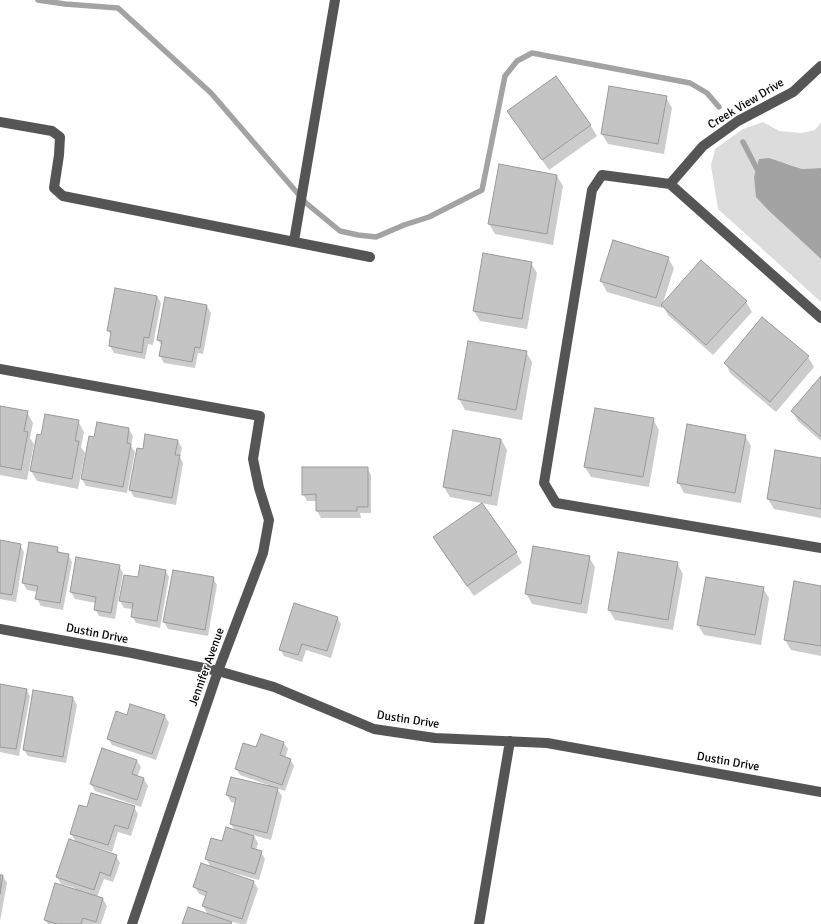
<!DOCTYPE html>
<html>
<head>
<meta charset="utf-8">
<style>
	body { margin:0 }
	canvas { display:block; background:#fff }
</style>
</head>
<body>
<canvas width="821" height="924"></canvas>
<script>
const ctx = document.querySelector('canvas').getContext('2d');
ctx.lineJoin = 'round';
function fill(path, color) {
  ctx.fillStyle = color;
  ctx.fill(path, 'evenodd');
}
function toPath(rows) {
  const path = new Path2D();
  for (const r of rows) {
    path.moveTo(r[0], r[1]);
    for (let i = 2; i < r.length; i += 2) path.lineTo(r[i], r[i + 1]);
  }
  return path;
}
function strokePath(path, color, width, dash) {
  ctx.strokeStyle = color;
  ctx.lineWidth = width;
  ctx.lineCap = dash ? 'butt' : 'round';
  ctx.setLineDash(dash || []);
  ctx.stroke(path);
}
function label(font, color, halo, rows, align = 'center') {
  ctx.font = font + ' Signika,sans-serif';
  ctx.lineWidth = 3;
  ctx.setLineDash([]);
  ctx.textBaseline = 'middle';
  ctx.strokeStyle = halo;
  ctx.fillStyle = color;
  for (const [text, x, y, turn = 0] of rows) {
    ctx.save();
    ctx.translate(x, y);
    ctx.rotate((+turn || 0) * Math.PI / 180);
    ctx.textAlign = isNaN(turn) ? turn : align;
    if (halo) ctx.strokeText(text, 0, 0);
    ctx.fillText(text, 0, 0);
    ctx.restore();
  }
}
const green = toPath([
	[763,122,779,131,801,133,815,130,821,122,821,168,802,169,785,163,757,169,754,177,757,197,768,210,821,259,821,302,718,209,711,165,715,149,743,129]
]);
const water = toPath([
	[769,158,802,169,821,168,821,259,768,210,756,197,754,177,759,159]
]);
const shadow = toPath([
	[556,78,591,126,597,136,549,170,515,122,508,112],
	[666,97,672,108,664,154,608,144,602,134],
	[557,176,563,186,553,245,495,234,489,224],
	[668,258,674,268,663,303,746,302,752,312,713,355,668,315,663,306,662,308,607,292,601,281],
	[531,263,537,273,527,329,480,321,474,311],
	[157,296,161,303,153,345,148,344,145,359,114,353,110,346,112,337,108,330],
	[166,298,207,306,211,313,203,354,198,353,195,368,164,363,160,356,162,346,158,340],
	[526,352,532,362,522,420,465,410,459,399],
	[808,357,814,367,776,412,731,374,725,363],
	[821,378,821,441,798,421,792,411],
	[0,407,27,412,33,423,30,438,34,444,27,480,0,475],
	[653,419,659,430,649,487,591,477,585,467],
	[78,421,84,432,81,447,85,453,78,489,37,481,31,471,42,436],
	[98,423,129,429,133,436,131,446,135,452,127,493,86,486,82,479,95,438],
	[745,436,751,446,741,503,684,493,678,482],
	[501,439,507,450,497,506,450,497,444,487],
	[178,441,182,448,180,457,183,463,176,505,134,497,130,490,138,449,143,450],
	[821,459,821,518,774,509,768,499],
	[367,468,371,475,371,513,360,513,361,518,321,518,317,511,317,501,307,501,303,494],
	[434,537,516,552,522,563,474,596,440,548],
	[0,541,20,545,24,552,16,602,0,599],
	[57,548,60,553,68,555,72,562,63,610,41,606,37,599,38,592,27,590,23,583],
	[589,557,595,567,587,614,532,604,526,593],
	[677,563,683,574,673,630,615,620,609,610],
	[119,566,123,573,115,619,99,616,95,609,96,603,75,599,71,592],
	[165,570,169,577,160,628,136,623,132,616,133,609,124,608,120,601,138,578],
	[213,578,217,585,208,636,168,629,164,622],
	[821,587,821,656,791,650,785,640],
	[763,588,769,598,761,645,704,635,698,625],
	[337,617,341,624,331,658,306,650,302,662,284,656,280,649],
	[0,685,26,689,30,696,19,756,0,752],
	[73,698,77,705,66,763,28,756,24,750],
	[127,716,165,716,169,723,156,760,112,745,108,738],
	[284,743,288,749,285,758,290,759,294,766,285,791,277,788,282,796,271,840,253,835,258,843,256,850,261,852,265,859,259,880,226,871,226,872,254,882,258,889,246,924,240,924,230,921,232,924,183,924,209,916,203,906,207,897,199,894,195,887,211,867,206,859,222,842,235,831,231,824,236,803,231,802,227,795,267,787,268,785,240,775,236,768,257,749],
	[137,761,141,767,137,777,144,779,148,786,141,807,95,791,91,784],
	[134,807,138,814,131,836,118,832,112,852,88,845,88,846,116,856,120,863,113,882,104,879,97,897,103,899,107,906,101,924,48,924,45,920,74,890,75,888,61,884,57,877,76,842,71,834,87,808],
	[0,876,3,876,7,883,0,921]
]);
const stream = toPath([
	[38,0,65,4,118,8,211,93,306,203,340,231,358,235,376,237,404,225,429,217,482,190,505,76,517,61,532,53,690,83,707,93,719,107],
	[743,142,757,169]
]);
const building = toPath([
	[556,76,591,125,542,160,507,111,556,76],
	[609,86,667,96,658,144,601,134,609,86],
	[499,164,557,175,547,234,488,224,499,164],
	[613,240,669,257,656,298,600,281,613,240],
	[483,253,532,262,522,319,473,311,483,253],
	[701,260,747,301,706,345,661,305,701,260],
	[115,288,157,296,149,338,144,337,142,353,109,346,111,331,107,331,115,288],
	[165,297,207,305,200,348,195,347,192,362,159,356,162,341,157,340,165,297],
	[762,317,809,356,770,402,724,363,762,317],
	[468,341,527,351,516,410,458,399,468,341],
	[821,376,821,437,791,411,821,376],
	[0,406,28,411,24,431,28,432,21,470,0,466,0,406],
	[595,408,654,418,643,477,584,467,595,408],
	[45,414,79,420,75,441,79,441,72,479,30,471,37,434,41,435,45,414],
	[97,422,129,428,127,443,131,444,123,487,81,479,89,436,94,437,97,422],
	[687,424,746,435,735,493,677,483,687,424],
	[453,430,501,439,491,496,443,487,453,430],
	[145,434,178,440,175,455,180,455,172,498,129,490,137,448,143,449,145,434],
	[775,450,821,458,821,509,767,499,775,450],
	[302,467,368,467,368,507,357,507,357,511,316,511,316,494,302,495,302,467],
	[482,503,517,552,467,586,433,537,482,503],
	[0,540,21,544,12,595,0,593,0,540],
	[29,542,58,547,57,552,69,554,60,603,35,599,38,586,22,583,29,542],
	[533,546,590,556,581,604,525,594,533,546],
	[618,552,678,562,668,620,608,610,618,552],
	[76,557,120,565,111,613,94,610,96,597,70,592,76,557],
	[140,565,166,570,157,621,131,617,133,603,119,601,124,575,138,577,140,565],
	[173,570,214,577,205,630,163,622,173,570],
	[706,577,764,587,755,635,697,625,706,577],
	[794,581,821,586,821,646,784,640,794,581],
	[294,603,338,617,327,651,302,644,298,655,279,650,294,603],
	[0,684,27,689,16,749,0,747,0,684],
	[33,690,73,697,63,757,23,750,33,690],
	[130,704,165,715,152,754,107,739,116,711,127,715,130,704],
	[261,734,284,742,280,755,291,759,282,785,235,769,243,743,256,747,261,734],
	[102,748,137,760,132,774,144,778,137,800,90,784,102,748],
	[231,777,278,788,267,833,230,824,236,798,226,795,231,777],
	[91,793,135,806,128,829,115,825,108,845,70,834,79,805,87,807,91,793],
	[226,827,254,836,251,848,262,851,255,874,205,859,211,838,222,841,226,827],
	[69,839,117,855,110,876,100,872,94,890,56,877,69,839],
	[201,863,254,881,242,919,202,906,207,892,193,887,201,863],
	[0,875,3,875,0,894,0,875],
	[55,883,103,898,96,922,83,918,81,924,57,924,44,920,55,883],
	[188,907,232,922,231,924,182,924,188,907]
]);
const minor = toPath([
	[0,122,52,131,60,137,59,155,54,188,63,196,370,257],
	[670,184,703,146,738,121,793,92,821,66],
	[294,241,335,0],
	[821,318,670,184,602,175,592,190,544,483,556,503,821,548],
	[0,369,260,416,253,459,259,488,269,520,263,553,218,671,132,924],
	[0,629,132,653,218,671,274,687,374,729,435,738,547,743,821,792],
	[479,924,510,741]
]);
const streetNames = [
	["Creek View Drive",746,104,-31],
	["Dustin Drive",97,634,11],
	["Jennifer Avenue",207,667,-70],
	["Dustin Drive",408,720,9],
	["Dustin Drive",728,762,10]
];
fill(green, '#dcdcdc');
fill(water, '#a3a3a3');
fill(shadow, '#0003');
strokePath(stream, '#a3a3a3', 5.5);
fill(building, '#c4c4c4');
strokePath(building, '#999', 1);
strokePath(minor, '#555', 10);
label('12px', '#000', '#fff', streetNames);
</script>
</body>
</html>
